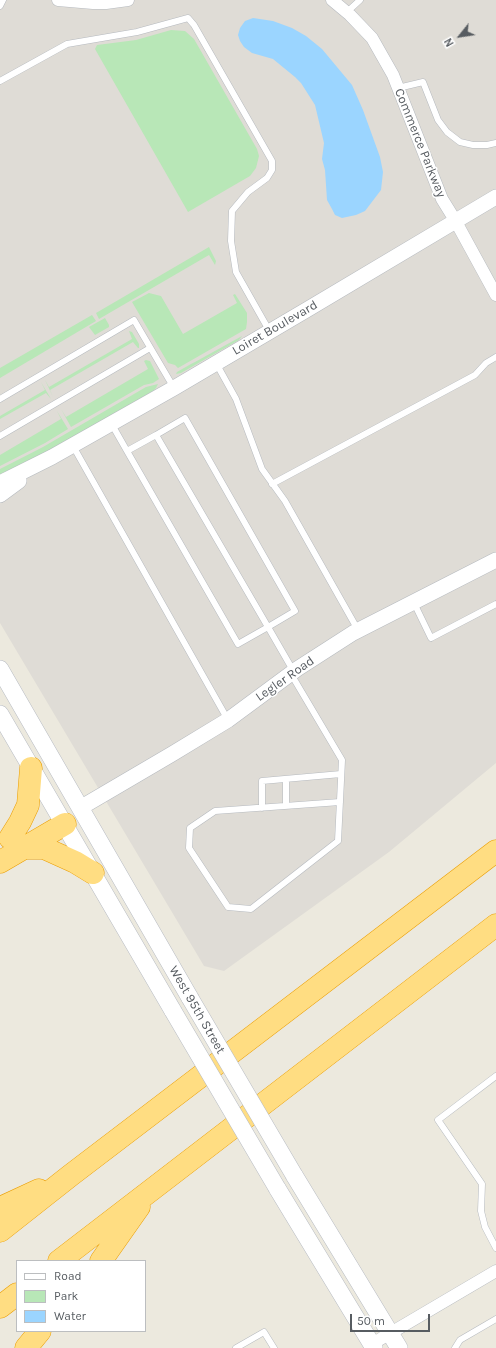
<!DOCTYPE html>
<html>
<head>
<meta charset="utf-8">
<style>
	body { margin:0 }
	#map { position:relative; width:496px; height:1348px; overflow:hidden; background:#ece9de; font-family:Karla,sans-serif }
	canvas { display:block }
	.legend { position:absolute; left:16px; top:1260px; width:130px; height:72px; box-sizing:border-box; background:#fff; border:1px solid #bcbec0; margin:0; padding:5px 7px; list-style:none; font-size:12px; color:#575c61 }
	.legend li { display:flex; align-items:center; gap:8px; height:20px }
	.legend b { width:20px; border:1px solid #bcbec0 }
	.north { position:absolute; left:440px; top:16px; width:40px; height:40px; -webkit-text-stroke:3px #fff; paint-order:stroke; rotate:240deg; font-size:11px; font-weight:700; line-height:16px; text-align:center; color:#575c61 }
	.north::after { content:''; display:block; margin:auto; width:14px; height:18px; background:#575c61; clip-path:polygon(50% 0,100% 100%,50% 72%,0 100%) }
	.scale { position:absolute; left:350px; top:1314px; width:80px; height:18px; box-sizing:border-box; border:2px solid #575c61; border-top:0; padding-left:5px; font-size:12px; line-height:14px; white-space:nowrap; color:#575c61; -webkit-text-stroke:3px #fff; paint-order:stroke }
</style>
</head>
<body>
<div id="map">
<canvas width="496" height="1348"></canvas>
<ul class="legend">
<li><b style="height:5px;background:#fff"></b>Road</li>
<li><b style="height:11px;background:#b8e7b7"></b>Park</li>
<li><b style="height:11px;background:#9bd5ff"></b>Water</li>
</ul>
<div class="north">N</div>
<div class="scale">50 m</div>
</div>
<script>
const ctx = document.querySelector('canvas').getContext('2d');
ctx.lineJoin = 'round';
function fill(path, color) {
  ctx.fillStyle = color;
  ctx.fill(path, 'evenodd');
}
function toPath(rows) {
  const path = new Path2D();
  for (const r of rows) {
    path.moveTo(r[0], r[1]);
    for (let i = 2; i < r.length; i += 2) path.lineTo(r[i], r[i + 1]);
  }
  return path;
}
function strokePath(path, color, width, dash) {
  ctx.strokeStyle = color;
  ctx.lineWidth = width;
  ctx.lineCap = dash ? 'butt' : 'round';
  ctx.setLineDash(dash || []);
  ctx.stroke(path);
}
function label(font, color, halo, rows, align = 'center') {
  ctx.font = font + ' Karla,sans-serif';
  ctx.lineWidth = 3;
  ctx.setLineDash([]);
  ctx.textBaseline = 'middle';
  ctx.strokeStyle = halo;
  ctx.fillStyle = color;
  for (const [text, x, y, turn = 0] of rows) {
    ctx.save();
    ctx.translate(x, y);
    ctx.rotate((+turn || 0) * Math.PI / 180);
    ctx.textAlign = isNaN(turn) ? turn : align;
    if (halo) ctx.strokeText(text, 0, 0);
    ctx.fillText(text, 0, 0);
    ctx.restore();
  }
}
const industrial = toPath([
	[0,0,496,0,496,763,389,852,224,971,204,966,0,623]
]);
const green = toPath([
	[171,30,185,31,194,39,257,149,259,156,256,168,250,176,188,212,95,49,97,45,136,40],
	[209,247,216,261,215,265,209,255,99,319,96,313],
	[149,293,161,296,183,334,237,303,233,295,235,294,247,313,247,322,246,329,178,368,175,365,168,363,132,302],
	[92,315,96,321,0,378,0,368],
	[105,318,109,325,109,327,95,335,89,327],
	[129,331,132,332,139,344,139,348,138,348,133,342,50,390,53,397,45,380,49,387,132,339],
	[242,336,239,340,181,373,176,374,177,372,191,364,195,362],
	[146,360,150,361,159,379,153,383,144,385,71,427,61,409,66,417,148,369,144,361],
	[41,382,51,399,46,393,0,419,0,416,45,390],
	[158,384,156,388,153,391,0,479,0,469,43,447,146,387],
	[57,411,68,429,45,443,0,466,0,455,61,419]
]);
const water = toPath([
	[253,18,273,21,292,28,306,36,322,49,352,85,363,110,380,157,383,172,381,190,365,211,356,215,342,218,335,215,332,209,327,200,325,170,322,159,324,143,315,105,301,83,295,77,273,59,252,53,244,47,240,41,238,35,240,28,245,21]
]);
const service = toPath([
	[0,6,3,0],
	[347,12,360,0],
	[0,81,67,44,137,32,188,18,194,25,272,161,272,170,267,178,248,192,232,211,231,241,236,272,270,332],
	[398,88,423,82,438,120,447,132,460,142,473,145,487,145,496,143],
	[216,363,236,399,262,469,285,501,358,630],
	[0,399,134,320,174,388],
	[111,423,127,451],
	[156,435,185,418,295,611,268,627,238,644,127,451,156,435,268,627,294,672],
	[0,436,150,348],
	[73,446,228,720],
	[272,484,475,375,486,363,496,357],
	[414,603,431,638,496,604],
	[291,674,342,760,338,841,251,909,228,907,189,848,190,828,215,811,340,802],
	[286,779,286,806],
	[262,808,262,781,341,774],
	[496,1076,438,1120,482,1184,481,1211,485,1227,496,1248],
	[236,1348,264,1332,274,1348],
	[455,1348,460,1340,496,1319]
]);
const minor = toPath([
	[58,0,93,3,106,3,128,0],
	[332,0,350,15,372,38,393,75,442,199,455,220,496,295],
	[372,1344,496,1271]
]);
const tertiary = toPath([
	[0,483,52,457,174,388,308,309,496,197],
	[0,495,19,481],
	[80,808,172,754,228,720,297,669,353,633,496,560]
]);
const secondary = toPath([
	[0,669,190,998],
	[0,714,173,1011],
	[294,1175,399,1348],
	[277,1188,374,1348]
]);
const motorway = toPath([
	[10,838,20,822,28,805,31,768],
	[24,848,44,848,75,862,93,873],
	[0,862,65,824],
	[0,1208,39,1190],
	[0,1231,71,1175,496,851],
	[59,1261,496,925],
	[101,1261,139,1207],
	[0,1307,17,1294],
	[26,1348,40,1331]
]);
const secondaryBridge = toPath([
	[190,998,294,1175],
	[173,1011,277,1188]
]);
const streetNames = [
	["Commerce Parkway",420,143,68],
	["Loiret Boulevard",275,328,-30],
	["Legler Road",285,679,-35],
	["West 95th Street",197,1010,60]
];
fill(industrial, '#dfdcd6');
fill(green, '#b8e7b7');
fill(water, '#9bd5ff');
strokePath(service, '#b6babf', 7);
strokePath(minor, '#b6babf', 13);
strokePath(tertiary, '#b6babf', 16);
strokePath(secondary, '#b7bbc2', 18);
strokePath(motorway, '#ea9d00', 23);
strokePath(service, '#fff', 6);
strokePath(minor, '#fff', 12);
strokePath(tertiary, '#fff', 15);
strokePath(secondary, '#fff', 17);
strokePath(motorway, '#ffdd82', 22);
strokePath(secondaryBridge, '#b7bbc2', 18, []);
strokePath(secondaryBridge, '#fff', 17);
label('13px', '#575c61', '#fff', streetNames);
</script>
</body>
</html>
